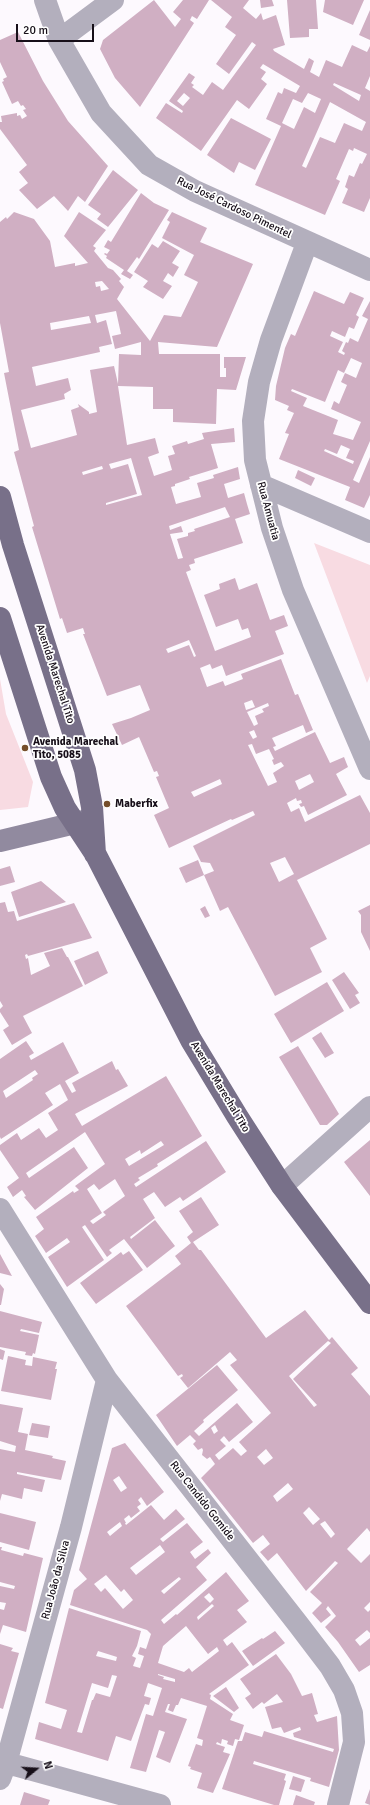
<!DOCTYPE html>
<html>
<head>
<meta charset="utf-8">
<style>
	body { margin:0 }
	#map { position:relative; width:370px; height:1805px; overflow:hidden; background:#fdf9fe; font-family:Signika,sans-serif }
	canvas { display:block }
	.north { position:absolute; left:16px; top:1749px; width:40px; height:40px; -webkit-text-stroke:3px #fff; paint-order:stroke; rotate:72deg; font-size:11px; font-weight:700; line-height:16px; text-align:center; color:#170f19 }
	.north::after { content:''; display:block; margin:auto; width:14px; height:18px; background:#170f19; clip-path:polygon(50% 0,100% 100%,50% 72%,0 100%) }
	.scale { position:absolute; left:16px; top:24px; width:78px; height:18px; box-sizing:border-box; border:2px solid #170f19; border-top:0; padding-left:5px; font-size:12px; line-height:14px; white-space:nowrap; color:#170f19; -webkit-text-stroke:3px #fff; paint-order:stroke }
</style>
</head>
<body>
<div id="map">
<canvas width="370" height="1805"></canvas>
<div class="north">N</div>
<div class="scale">20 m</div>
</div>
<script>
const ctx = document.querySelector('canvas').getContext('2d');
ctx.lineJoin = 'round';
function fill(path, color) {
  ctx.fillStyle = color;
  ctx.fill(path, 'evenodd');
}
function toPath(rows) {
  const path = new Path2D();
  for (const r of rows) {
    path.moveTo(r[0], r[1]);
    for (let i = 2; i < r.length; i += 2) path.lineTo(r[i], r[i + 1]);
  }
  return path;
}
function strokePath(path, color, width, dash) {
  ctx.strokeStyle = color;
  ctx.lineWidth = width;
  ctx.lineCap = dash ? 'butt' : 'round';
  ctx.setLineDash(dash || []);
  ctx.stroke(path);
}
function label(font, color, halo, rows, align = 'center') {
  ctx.font = font + ' Signika,sans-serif';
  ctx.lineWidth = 3.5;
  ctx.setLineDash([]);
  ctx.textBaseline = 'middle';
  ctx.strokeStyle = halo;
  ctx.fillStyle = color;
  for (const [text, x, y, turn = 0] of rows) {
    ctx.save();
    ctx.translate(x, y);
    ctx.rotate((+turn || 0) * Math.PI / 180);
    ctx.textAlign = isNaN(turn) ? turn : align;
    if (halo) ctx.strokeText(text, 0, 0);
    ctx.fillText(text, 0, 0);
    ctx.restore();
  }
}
const green = toPath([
	[314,543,370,565,370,676,367,683],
	[0,679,6,714,33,782,28,807,0,810]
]);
const building = toPath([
	[154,0,175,27,181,19,173,12,183,0,209,0,197,19,192,16,190,20,194,23,140,107,115,78,100,49,103,40],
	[211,0,249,0,243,8,256,19,261,13,263,20,276,15,285,45,273,49,274,51,304,69,309,58,314,61,310,72,319,77,326,60,342,67,352,45,367,52,370,46,370,76,365,88,370,91,370,198,364,212,342,203,348,189,345,187,349,175,354,177,360,163,362,164,367,154,354,148,353,151,349,149,336,179,340,181,325,215,255,185,281,126,266,119,278,92,282,94,284,88,296,93,300,86,263,64,260,68,266,72,261,79,267,84,249,109,237,100,201,151,156,118,166,103,182,113,183,111,169,101,189,73,195,77,191,83,194,85,192,87,203,95,212,82,223,90,256,45,252,42,229,74,216,64,236,35,225,27,232,17],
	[334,83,361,95,359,101,333,85],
	[184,93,190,98,183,106,177,101],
	[308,93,321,99,315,113,304,107,294,129,282,123,293,99,302,103],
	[330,102,366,122,362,131,344,123,335,143,320,137,306,168,302,166],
	[260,0,272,0,274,6,261,8],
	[287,0,316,0,318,29,309,29,309,37,290,38],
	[325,0,364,0,353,25,323,12],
	[370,10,370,40,359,35],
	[18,32,43,81,68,121,108,166,85,202,78,196,68,211,54,196,37,209,19,190,28,183,19,172,27,165,0,129,0,122,2,122,1,116,17,113,17,116,20,115,22,119,27,116,23,110,26,109,23,105,21,106,18,101,12,104,2,82,4,81,3,79,7,77,0,62,0,40],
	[231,118,271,139,255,170,239,162,234,173,207,155],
	[113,170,138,190,108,227,97,219,101,214,88,205],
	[141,193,154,203,169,210,139,259,137,257,127,271,133,275,130,279,121,274,124,270,106,258,107,256,104,254,105,253,107,254,110,250,104,247,108,240,111,242],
	[14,212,34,219,50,241,55,267,75,263,75,266,88,263,64,236,79,212,106,230,93,246,96,248,94,251,108,268,113,270,121,279,119,281,124,287,117,299,150,341,164,315,181,317,198,282,184,275,194,255,162,238,170,222,167,220,172,212,207,228,200,242,253,264,217,347,158,342,159,354,220,354,220,377,226,377,226,368,224,368,224,357,246,357,236,390,217,389,216,424,173,422,173,409,153,409,153,387,118,386,127,445,155,438,159,453,148,457,154,476,172,470,168,456,175,454,172,446,187,441,188,444,204,439,202,433,234,428,235,442,211,444,218,468,189,477,190,479,175,484,175,486,171,487,176,504,201,497,197,483,214,478,213,475,238,467,240,479,224,484,228,498,244,493,247,504,250,514,235,519,243,543,194,559,195,563,189,565,191,570,186,572,215,651,251,637,248,628,242,630,238,619,216,627,204,595,220,589,219,584,235,578,239,590,257,583,270,620,284,615,288,626,275,631,284,654,226,676,222,665,212,669,210,664,200,668,207,687,223,681,225,686,243,679,241,674,281,659,295,695,298,694,313,730,306,733,303,725,272,738,276,746,273,747,275,751,315,732,330,763,344,757,348,767,336,774,347,795,308,815,304,806,301,807,299,804,302,803,301,800,297,801,296,798,287,803,291,812,299,808,305,822,360,795,370,813,370,844,297,880,327,939,310,948,322,972,275,996,228,907,220,911,204,875,214,871,210,863,201,862,193,846,255,815,253,811,232,820,231,819,169,848,154,815,169,808,156,777,159,776,157,771,154,772,139,737,122,745,112,724,131,718,150,710,140,685,107,696,83,634,85,634,83,628,67,633,62,618,60,619,32,527,34,526,14,452,19,450,4,373,9,372,0,323,0,222,6,217,7,219],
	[102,281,109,289,101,291,100,286,96,287,95,282],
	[116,311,121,334,112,336,115,349,141,342,141,355,119,354,118,384,114,366,90,370,97,412,89,414,89,412,78,404,79,407,71,410,77,435,31,448,21,410,65,399,64,394,71,390,68,378,36,386,32,367,100,352,99,347,112,344,106,320,97,323,95,315],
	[89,316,91,323,51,330,50,323],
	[131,458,142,495,106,505,106,503,137,494,128,464,111,469,109,464],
	[102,466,103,469,83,475,82,472],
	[225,507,230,517,194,529,195,531,188,533,188,536,177,539,183,558,178,559,170,534,183,532,181,526,170,530,169,526],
	[189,640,196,656,194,657,189,645,168,653,166,649],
	[252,700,255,707,246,710,244,703],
	[268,703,269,706,262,709,264,712,255,716,258,724,254,726,247,712],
	[254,730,257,737,253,739,249,732],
	[252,744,256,754,269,749,274,759,272,760,274,765,281,762,284,766,273,773,277,782,268,786,248,745],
	[310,774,314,782,299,790,295,781],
	[220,779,222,784,194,797,191,792],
	[285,857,294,874,279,882,270,863],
	[163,241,180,251,172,263,179,267,173,277,168,273,163,281,172,286,163,299,143,287,148,281,134,272,152,244,158,248],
	[314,291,344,304,350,292,364,298,356,315,359,317,354,329,349,327,345,337,332,331,330,336,343,342,338,352,344,355,345,353,342,351,346,342,348,343,350,338,358,342,368,319,362,316,370,301,370,441,353,480,359,483,370,457,370,495,364,508,345,500,350,487,279,459,289,434,285,433,294,413,287,410,289,406,275,400,276,386,285,348,291,334,295,336],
	[351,358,362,363,356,378,345,373,341,382,347,385,339,404,334,401,331,409,361,422,353,440,333,434,338,420,303,406,307,398,291,391,292,389,325,402,338,370,344,373],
	[341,445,350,449,346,458,354,461,353,464,324,451,325,449,337,454],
	[298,470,315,478,311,486,295,478],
	[198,860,204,875,186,883,179,868],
	[10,866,15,882,0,886,0,869],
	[41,881,66,902,19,917,11,892],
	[5,902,8,912,14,911,17,921,74,903,92,938,28,956,27,954,25,955,26,959,28,958,31,975,50,966,44,953,62,948,67,957,68,957,83,986,23,1016,32,1033,12,1045,3,1030,9,1026,0,1012,0,1009,3,1006,0,1001,0,903],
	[370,905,370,951,361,932,361,915,358,911],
	[205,906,210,916,205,918,200,909],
	[98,951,108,973,85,985,74,961],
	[344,972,359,993,355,995,360,1003,350,1009,332,980],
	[327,982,344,1011,291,1043,274,1014],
	[321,1032,334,1053,325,1058,312,1038],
	[26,1041,34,1053,29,1056,31,1060,63,1042,79,1073,65,1081,72,1093,76,1091,72,1083,112,1061,116,1070,118,1069,128,1086,75,1114,82,1126,166,1076,202,1136,157,1164,158,1166,138,1178,140,1180,134,1184,136,1187,206,1141,226,1172,183,1201,180,1197,165,1207,154,1192,143,1199,155,1218,130,1237,131,1239,155,1220,175,1246,147,1268,124,1239,109,1250,112,1253,107,1257,85,1225,82,1227,104,1260,67,1287,48,1257,70,1242,67,1238,46,1253,35,1236,44,1229,36,1217,73,1191,74,1193,79,1190,75,1186,105,1164,85,1132,26,1173,29,1178,74,1147,88,1168,35,1210,24,1197,26,1196,22,1190,13,1197,7,1187,19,1178,0,1150,0,1145,17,1133,21,1140,39,1128,46,1138,58,1130,48,1113,68,1100,60,1084,45,1093,53,1105,1,1139,0,1137,0,1059],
	[35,1070,38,1074,32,1078,33,1080,6,1098,3,1091],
	[161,1141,164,1145,129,1166,125,1159,140,1150,141,1154],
	[115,1179,125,1196,103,1212,106,1215,93,1224,90,1221,102,1213,87,1189,94,1184,99,1190],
	[298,1046,339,1114,327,1125,320,1125,279,1057],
	[370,1140,370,1196,344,1162],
	[201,1197,219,1225,193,1242,199,1250,201,1250,266,1338,305,1310,329,1340,332,1337,358,1368,351,1374,370,1396,370,1532,367,1528,347,1549,361,1563,370,1554,370,1602,364,1608,368,1612,370,1610,370,1633,367,1630,355,1640,360,1646,370,1638,370,1665,359,1672,338,1642,325,1627,336,1616,328,1606,326,1609,331,1615,321,1623,312,1613,322,1603,310,1592,338,1563,335,1561,306,1591,277,1553,268,1561,260,1552,270,1544,263,1535,253,1543,201,1478,215,1464,210,1457,207,1459,202,1455,203,1450,202,1448,198,1450,193,1444,196,1441,190,1435,177,1446,156,1415,217,1365,238,1390,203,1420,204,1422,194,1431,199,1436,237,1403,253,1422,229,1442,224,1436,220,1440,226,1446,215,1455,219,1460,233,1448,241,1456,247,1451,239,1442,271,1413,230,1365,237,1360,230,1352,188,1388,180,1378,183,1376,182,1374,178,1376,126,1306,181,1264,175,1256,191,1243,187,1237,193,1232,179,1211],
	[328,1341,331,1343,293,1379,317,1405,314,1407,289,1376],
	[215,1425,218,1431,214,1434,211,1428],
	[266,1449,273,1458,264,1465,257,1457],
	[288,1483,293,1489,277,1502,273,1496],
	[309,1507,320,1519,313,1525,303,1513],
	[325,1521,335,1534,331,1538,320,1524],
	[129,1251,143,1270,96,1304,80,1283,121,1252,123,1255],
	[0,1254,12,1276,0,1273],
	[0,1284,4,1289,1,1305,0,1305],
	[0,1311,42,1322,39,1333,21,1329,20,1331,39,1335,35,1354,33,1353,32,1356,25,1355,26,1352,0,1347],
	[0,1349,5,1351,3,1360,0,1359],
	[8,1356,26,1360,25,1365,32,1366,33,1357,57,1362,55,1369,57,1369,51,1400,1,1391],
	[0,1404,23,1408,18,1432,28,1434,25,1450,53,1456,52,1458,66,1461,61,1480,17,1472,17,1474,45,1480,42,1492,24,1488,22,1499,2,1494,0,1501,0,1449,15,1452,16,1446,0,1441],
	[32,1423,50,1426,48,1438,29,1435],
	[125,1443,164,1492,147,1506,141,1497,138,1500,141,1504,137,1507,140,1511,131,1518,129,1515,124,1519,126,1523,125,1523,126,1525,151,1505,164,1520,176,1509,185,1519,160,1539,163,1542,187,1523,203,1542,190,1552,195,1559,208,1549,211,1553,196,1567,207,1580,161,1620,164,1624,176,1614,177,1615,226,1572,249,1601,237,1610,247,1622,223,1640,227,1646,232,1642,249,1665,209,1694,211,1695,210,1699,233,1714,230,1720,244,1725,239,1740,235,1739,233,1746,227,1744,228,1741,222,1739,221,1744,217,1742,216,1744,225,1747,223,1752,230,1754,213,1793,197,1788,202,1773,190,1769,191,1767,188,1766,196,1744,202,1746,203,1740,197,1738,207,1706,181,1698,178,1705,176,1705,173,1712,168,1710,170,1704,168,1704,165,1712,187,1719,170,1763,156,1757,165,1732,159,1730,146,1772,130,1768,146,1714,153,1716,162,1688,148,1683,144,1696,151,1698,149,1705,145,1704,131,1741,116,1736,108,1761,35,1739,39,1722,61,1729,67,1710,45,1703,69,1608,141,1631,137,1646,132,1656,136,1658,133,1666,140,1668,144,1656,138,1654,140,1647,146,1649,151,1634,147,1630,70,1605,74,1590,87,1579,79,1570,112,1448],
	[119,1476,127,1488,121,1492,113,1480],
	[120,1522,122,1526,110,1536,107,1532],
	[160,1545,165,1552,136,1575,130,1568],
	[106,1575,121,1592,124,1589,133,1600,123,1609,105,1588,101,1592,94,1584],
	[179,1577,181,1579,164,1594,161,1591],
	[209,1593,214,1599,210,1603,204,1597],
	[212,1604,214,1606,198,1620,197,1617],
	[186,1626,208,1654,217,1647,219,1651,192,1672,189,1668,184,1672,158,1663,163,1646],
	[98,1651,117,1657,116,1661,96,1656],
	[158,1674,175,1679,175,1682,163,1679,164,1677,158,1675],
	[112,1675,117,1676,110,1697,96,1693,93,1700,92,1700,82,1733,77,1732,92,1683,108,1688],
	[0,1513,36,1522,29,1550,0,1542],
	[0,1547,2,1547,1,1550,23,1556,24,1553,43,1558,26,1632,3,1625,0,1634,0,1609,4,1610,6,1603,0,1602,0,1586,14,1589,15,1586,0,1582],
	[275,1631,285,1643,253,1666,242,1651,262,1638,263,1639],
	[0,1644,13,1648,11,1651,19,1653,3,1709,0,1708],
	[276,1654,291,1674,302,1696,312,1693,318,1714,314,1715,317,1722,337,1716,339,1750,329,1787,310,1781,311,1778,254,1761,253,1764,286,1774,284,1780,286,1781,279,1805,274,1805,222,1789,238,1741,242,1741,245,1732,262,1737,264,1731,333,1752,334,1749,294,1737,293,1733,301,1730,300,1727,284,1733,281,1727,272,1729,265,1707,283,1702,277,1694,264,1704,262,1702,253,1709,245,1698,251,1694,240,1679],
	[226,1687,239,1708,234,1712,213,1696],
	[293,1776,305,1780,301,1792,289,1789],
	[370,1789,370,1805,365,1803],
	[24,1792,50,1800,48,1805,20,1805],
	[296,1795,315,1802,314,1805,293,1805]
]);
const street = toPath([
	[45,0,59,40,101,113,149,165,195,191,370,270],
	[59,40,113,0],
	[307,243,271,340,259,382,253,421,255,460,272,528,293,590,370,769],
	[261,485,370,532],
	[282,1186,370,1107],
	[0,1209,107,1380,298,1624,330,1666,344,1690,352,1713,354,1742,338,1805],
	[0,1761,160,1805],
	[0,1779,6,1763,71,1527,107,1380]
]);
const secondary = toPath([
	[0,841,92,819]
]);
const primary = toPath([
	[0,497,13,545,85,770,92,807,95,854],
	[0,618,51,777,65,808,96,855,191,1040,237,1116,282,1186,370,1303]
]);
const markers = [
	[25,748,4,"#754e2b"],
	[107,804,4,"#754e2b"]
];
const streetNames = [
	["Rua José Cardoso Pimentel",234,208,26],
	["Rua Amuatia",268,511,75],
	["Avenida Marechal Tito",55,674,72],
	["Avenida Marechal Tito",220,1087,59],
	["Rua Candido Gomide",202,1501,52],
	["Rua João da Silva",56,1580,-75]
];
const poiNames = [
	["Avenida Marechal",33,742],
	["Tito, 5085",33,755],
	["Maberfix",115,804]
];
fill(green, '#f8dbe2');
fill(building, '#d0afc3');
strokePath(street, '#b3afbd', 22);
strokePath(secondary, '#918a9f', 22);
strokePath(primary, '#787089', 22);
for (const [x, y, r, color] of markers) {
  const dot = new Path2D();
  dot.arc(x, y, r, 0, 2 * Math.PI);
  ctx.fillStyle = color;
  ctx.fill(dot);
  strokePath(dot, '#fff', 1.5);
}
label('11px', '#170f19', '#fff', streetNames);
label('bold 11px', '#170f19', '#fff', poiNames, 'left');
</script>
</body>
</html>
